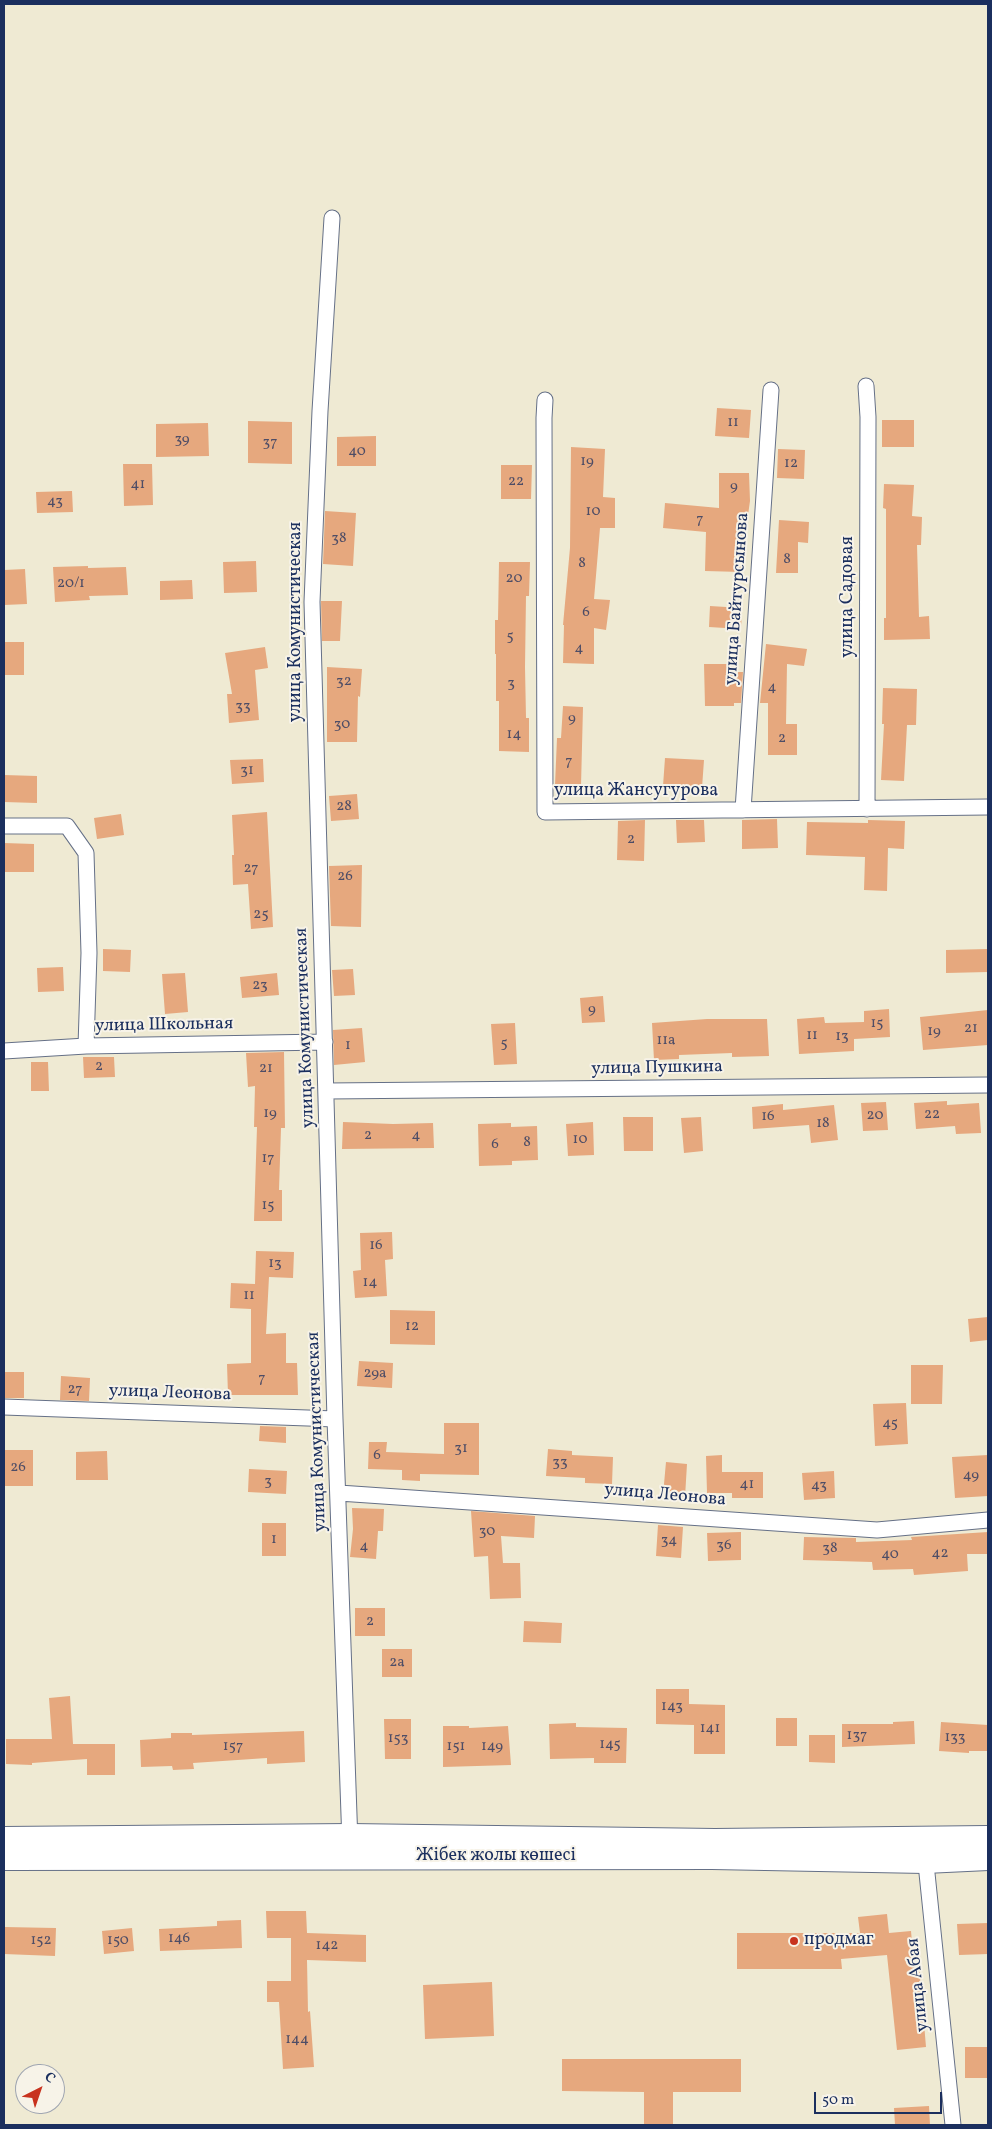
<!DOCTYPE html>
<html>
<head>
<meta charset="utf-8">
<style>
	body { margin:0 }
	#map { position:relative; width:992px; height:2129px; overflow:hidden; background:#efead3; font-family:Vollkorn,serif }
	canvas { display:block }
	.frame { position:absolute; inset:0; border:5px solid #1b2f5e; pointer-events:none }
	.north { position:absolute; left:15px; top:2064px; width:50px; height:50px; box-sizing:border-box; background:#f7f3e8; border:1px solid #9fa5b1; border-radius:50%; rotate:41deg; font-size:14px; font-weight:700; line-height:20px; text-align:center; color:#1b2f5e }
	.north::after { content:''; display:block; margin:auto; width:18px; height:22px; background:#c8321e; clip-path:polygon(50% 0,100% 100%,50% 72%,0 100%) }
	.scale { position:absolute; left:814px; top:2092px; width:128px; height:22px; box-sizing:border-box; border:2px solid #1b2f5e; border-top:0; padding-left:6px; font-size:15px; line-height:18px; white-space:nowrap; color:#1b2f5e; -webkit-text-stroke:4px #f7f3e8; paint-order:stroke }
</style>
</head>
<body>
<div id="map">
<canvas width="992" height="2129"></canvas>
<div class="frame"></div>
<div class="north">С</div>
<div class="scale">50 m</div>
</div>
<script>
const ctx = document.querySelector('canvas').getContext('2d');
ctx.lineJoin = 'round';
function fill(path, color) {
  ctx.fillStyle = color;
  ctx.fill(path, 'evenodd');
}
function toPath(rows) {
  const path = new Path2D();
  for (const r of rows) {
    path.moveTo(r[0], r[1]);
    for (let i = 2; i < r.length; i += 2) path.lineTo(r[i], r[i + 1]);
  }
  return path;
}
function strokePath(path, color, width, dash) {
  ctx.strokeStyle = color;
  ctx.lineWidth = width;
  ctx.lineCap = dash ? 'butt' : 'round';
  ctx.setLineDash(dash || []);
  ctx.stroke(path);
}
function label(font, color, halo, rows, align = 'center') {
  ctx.font = font + ' Vollkorn,serif';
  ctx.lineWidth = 4;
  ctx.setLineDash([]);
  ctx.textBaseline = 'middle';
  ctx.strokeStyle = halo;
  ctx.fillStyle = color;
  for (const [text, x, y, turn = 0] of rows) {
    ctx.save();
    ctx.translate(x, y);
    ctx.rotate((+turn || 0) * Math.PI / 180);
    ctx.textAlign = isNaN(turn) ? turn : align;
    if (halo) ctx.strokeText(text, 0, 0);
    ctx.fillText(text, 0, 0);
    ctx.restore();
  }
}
const building = toPath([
	[717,408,751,410,749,438,715,436],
	[882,420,914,420,914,447,882,447],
	[248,421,292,422,292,464,248,463],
	[208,423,209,456,156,457,156,424],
	[376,436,376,466,337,466,337,437],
	[571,447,605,449,603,497,615,498,615,528,600,528,594,599,610,600,606,630,594,628,594,664,563,663,564,625,563,625,570,548],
	[778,449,805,450,804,479,777,478],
	[123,464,152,464,153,505,124,506],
	[501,465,532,465,531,499,501,499],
	[719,473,749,473,750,501,745,536,743,536,742,572,705,571,706,532,663,528,665,503,719,508],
	[884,484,914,485,912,516,922,517,921,545,917,545,919,617,929,616,930,639,884,640,884,618,886,618,886,509,883,508],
	[72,491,73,512,37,513,36,492],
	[325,511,356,513,353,566,323,564],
	[779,520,809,522,808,543,798,542,798,573,776,573],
	[256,561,257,592,224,593,223,562],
	[499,562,530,562,529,596,526,596,525,667,526,718,529,718,529,752,499,751,499,701,496,701,496,654,495,654,495,620,498,620],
	[88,566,88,568,126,567,128,595,89,596,90,600,55,602,53,567],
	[25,569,27,604,4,605,4,570],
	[192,580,193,599,160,600,160,581],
	[321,601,342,601,340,641,322,641],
	[710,606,742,608,741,629,709,627],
	[4,642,24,642,24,675,4,675],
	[766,644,807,649,804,666,787,664,786,724,797,724,797,755,768,755,768,703,760,703],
	[265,647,268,668,255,670,259,720,229,723,227,694,232,694,225,653],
	[704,664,734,664,734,672,743,672,741,703,734,703,734,706,705,706],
	[327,667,362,669,360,697,358,696,357,742,327,742],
	[883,688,917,689,916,725,907,725,904,781,881,780,884,724,882,724],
	[563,706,583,707,581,786,555,785,557,738,561,738],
	[665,758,704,760,702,788,663,786],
	[263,759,264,782,232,784,230,760],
	[4,775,37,776,37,803,4,802],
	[357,794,359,819,331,821,329,796],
	[267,812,273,927,251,929,248,884,233,885,232,855,234,855,232,815],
	[121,814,124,835,97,839,94,818],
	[777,819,778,848,742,849,742,820],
	[645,820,644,861,617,860,618,821],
	[676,820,704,820,705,842,677,843],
	[868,820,905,821,904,849,888,848,887,891,864,890,865,857,806,855,807,822,868,823],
	[4,843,34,844,34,872,4,872],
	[362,865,361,927,331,926,329,866],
	[103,949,131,950,130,972,103,971],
	[988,949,988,972,946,973,946,950],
	[63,967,64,991,38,992,37,968],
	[353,969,355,995,334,996,332,970],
	[185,973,188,1012,165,1014,162,974],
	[277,973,279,995,242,998,240,977],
	[603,996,605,1022,582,1023,580,998],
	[889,1009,890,1037,854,1039,854,1051,799,1054,797,1019,824,1017,825,1023,864,1022,864,1011],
	[988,1010,988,1045,923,1050,920,1017],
	[707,1019,767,1019,769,1056,732,1057,732,1053,679,1055,679,1059,654,1060,652,1023],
	[515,1023,517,1064,494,1065,491,1024],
	[362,1028,365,1062,334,1065,333,1030],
	[284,1052,285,1128,281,1128,279,1190,282,1190,282,1221,254,1221,257,1127,254,1127,255,1086,248,1087,246,1053],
	[83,1057,114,1057,115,1077,84,1078],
	[31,1062,48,1062,49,1091,31,1091],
	[947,1101,947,1105,979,1103,981,1133,956,1134,955,1126,916,1129,914,1103],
	[886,1102,888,1130,863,1131,861,1103],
	[783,1104,783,1110,834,1105,838,1140,811,1143,809,1125,753,1129,752,1107],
	[623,1117,653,1117,653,1151,624,1151],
	[701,1117,703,1151,684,1153,681,1118],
	[343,1122,393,1124,433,1123,434,1148,342,1149],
	[593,1122,594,1155,568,1156,566,1124],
	[511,1123,511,1127,537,1126,538,1160,512,1161,512,1165,479,1166,478,1124],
	[392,1232,393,1259,385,1260,387,1296,355,1298,353,1271,361,1270,360,1233],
	[256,1251,294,1252,293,1278,269,1277,266,1334,286,1333,286,1363,297,1363,298,1395,228,1395,227,1364,251,1363,251,1309,230,1308,231,1283,255,1284],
	[390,1310,435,1311,435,1345,390,1344],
	[988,1317,988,1340,970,1342,968,1319],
	[359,1361,393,1363,392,1388,357,1386],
	[911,1365,943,1365,942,1404,911,1404],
	[4,1372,24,1372,24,1398,4,1398],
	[61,1376,90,1378,89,1401,60,1400],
	[906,1403,908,1444,875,1446,873,1404],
	[444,1423,479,1423,479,1475,420,1474,420,1481,402,1480,402,1470,368,1469,369,1442,387,1442,386,1452,444,1454],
	[260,1426,286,1427,286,1443,259,1441],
	[548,1449,572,1451,572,1455,613,1457,612,1484,585,1483,585,1478,546,1476],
	[4,1450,33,1450,33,1486,4,1486],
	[107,1451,108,1480,76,1480,76,1452],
	[722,1455,722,1472,763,1472,763,1498,732,1498,732,1493,707,1493,706,1456],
	[988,1455,988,1496,955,1498,952,1457],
	[666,1462,687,1464,685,1497,663,1495],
	[249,1469,287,1471,286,1494,248,1492],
	[834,1471,835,1498,804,1500,802,1473],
	[352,1508,384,1509,383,1531,378,1531,376,1559,350,1557,353,1529],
	[471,1511,535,1516,534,1538,501,1536,503,1563,520,1563,521,1598,490,1599,488,1556,474,1557],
	[262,1523,286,1523,286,1556,262,1556],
	[658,1525,683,1527,681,1558,656,1556],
	[741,1532,741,1560,708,1561,707,1533],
	[988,1532,988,1554,967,1554,968,1571,914,1575,913,1569,873,1570,872,1562,803,1560,804,1537,856,1538,856,1542,912,1540,911,1537],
	[355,1608,385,1608,385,1636,355,1636],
	[524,1621,562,1623,561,1643,523,1642],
	[382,1649,412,1649,412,1677,382,1677],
	[656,1689,689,1689,689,1704,725,1705,725,1754,694,1754,694,1725,656,1724],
	[70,1696,73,1744,115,1744,115,1775,87,1775,87,1759,32,1763,32,1765,6,1764,6,1739,52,1739,49,1698],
	[776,1718,797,1718,797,1746,776,1746],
	[384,1719,411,1719,411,1759,385,1759],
	[914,1721,915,1744,842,1747,842,1724,893,1724,893,1722],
	[941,1722,988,1725,988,1751,969,1751,969,1753,939,1751],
	[576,1723,576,1727,627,1728,626,1763,594,1763,594,1758,550,1759,549,1724],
	[443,1726,469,1726,469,1728,508,1726,511,1765,443,1767],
	[304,1731,305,1762,267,1764,267,1758,193,1763,194,1769,173,1770,172,1766,141,1767,140,1740,171,1738,171,1733,192,1733,192,1735],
	[809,1735,835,1735,835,1763,809,1762],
	[266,1911,306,1911,307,1933,366,1935,366,1962,307,1960,308,2012,310,2011,314,2067,283,2069,279,2002,267,2002,267,1981,291,1981,291,1938,267,1938],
	[887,1914,889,1933,911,1931,914,1965,919,1964,926,2047,897,2050,887,1955,841,1959,842,1969,737,1969,737,1933,860,1933,858,1917],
	[241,1920,242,1948,160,1951,159,1929,217,1926,217,1921],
	[988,1923,988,1954,959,1955,957,1924],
	[4,1927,56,1928,55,1956,4,1954],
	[132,1928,134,1951,104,1954,102,1931],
	[492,1982,494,2036,425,2039,423,1985],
	[965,2047,988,2047,988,2078,965,2078],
	[562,2059,741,2059,741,2092,673,2092,673,2125,644,2125,644,2092,562,2091],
	[929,2106,930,2125,895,2125,894,2108]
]);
const minor = toPath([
	[332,218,320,411,312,602,335,1419,350,1843],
	[866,386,868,417,867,809],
	[545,400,544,418,545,812,988,807],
	[743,810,771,390],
	[4,826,67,826,86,853,89,953,86,1046],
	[4,1051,86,1046,325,1042],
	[327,1091,988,1085],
	[4,1407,335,1419],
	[339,1493,877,1530,988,1520],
	[925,1854,953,2125]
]);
const primary = toPath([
	[4,1839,350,1836,715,1841,988,1838],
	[4,1858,712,1857,925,1861,988,1858]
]);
const markers = [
	[794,1941,5,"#c8321e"]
];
const numberNames = [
	["11",733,423],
	["39",182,440],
	["37",270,443],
	["40",357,452],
	["19",587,462],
	["12",791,464],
	["22",516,482],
	["41",138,485],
	["9",734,487],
	["43",55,502],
	["10",593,512],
	["7",700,520],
	["38",339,539],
	["8",787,560],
	["8",582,564],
	["20",514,579],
	["20/1",71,584],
	["6",586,613],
	["5",510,637],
	["4",579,649],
	["32",344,682],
	["3",511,684],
	["4",772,688],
	["33",243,707],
	["9",572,719],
	["30",342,725],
	["14",514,735],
	["2",782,739],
	["7",569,762],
	["31",247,771],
	["28",344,807],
	["2",631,840],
	["27",251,869],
	["26",345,877],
	["25",261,915],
	["23",260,986],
	["9",592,1010],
	["15",877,1024],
	["21",971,1029],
	["19",934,1032],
	["11",812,1036],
	["13",842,1037],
	["11а",666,1041],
	["5",504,1044],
	["1",348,1046],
	["2",99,1067],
	["21",266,1069],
	["19",270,1114],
	["22",932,1115],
	["20",875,1116],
	["16",768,1117],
	["18",823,1124],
	["2",368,1136],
	["4",416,1136],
	["10",580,1140],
	["8",527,1143],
	["6",495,1145],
	["17",268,1159],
	["15",268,1206],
	["16",376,1246],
	["13",275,1264],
	["14",370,1283],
	["11",249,1296],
	["12",412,1327],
	["29а",375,1374],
	["7",262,1379],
	["27",75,1390],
	["45",890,1424],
	["31",461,1449],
	["6",377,1456],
	["33",560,1463],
	["26",18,1468],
	["49",971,1476],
	["3",268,1482],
	["41",747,1485],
	["43",819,1486],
	["30",487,1532],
	["1",274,1540],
	["34",669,1541],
	["36",724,1546],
	["4",364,1547],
	["38",830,1549],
	["42",940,1554],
	["40",890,1555],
	["2",370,1622],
	["2а",397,1663],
	["143",672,1707],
	["141",710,1729],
	["137",857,1736],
	["133",955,1738],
	["153",398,1739],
	["145",610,1745],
	["157",233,1747],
	["151",456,1747],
	["149",492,1747],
	["146",179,1939],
	["152",41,1941],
	["150",118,1941],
	["142",327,1946],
	["144",297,2040]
];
const streetNames = [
	["улица Садовая",849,597,-90],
	["улица Байтурсынова",738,599,-86],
	["улица Комунистическая",297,622,-90],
	["улица Жансугурова",636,792],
	["улица Школьная",164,1026,-1],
	["улица Комунистическая",306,1028,-92],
	["улица Пушкина",657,1069,-1],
	["улица Леонова",170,1394,2],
	["улица Комунистическая",318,1432,-92],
	["улица Леонова",665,1496,5],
	["Жібек жолы көшесі",496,1857],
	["улица Абая",919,1985,-96]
];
const poiNames = [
	["продмаг",804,1941]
];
fill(building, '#e6a87e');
strokePath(minor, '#657087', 17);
strokePath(primary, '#657087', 26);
strokePath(minor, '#fff', 15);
strokePath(primary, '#fff', 24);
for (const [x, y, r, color] of markers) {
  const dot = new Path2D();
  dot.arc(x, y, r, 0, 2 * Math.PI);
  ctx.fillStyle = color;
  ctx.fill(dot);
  strokePath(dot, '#f7f3e8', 2);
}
label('15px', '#4e4d66', null, numberNames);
label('18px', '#1b2f5e', '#f7f3e8', streetNames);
label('18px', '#1b2f5e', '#f7f3e8', poiNames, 'left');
</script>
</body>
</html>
